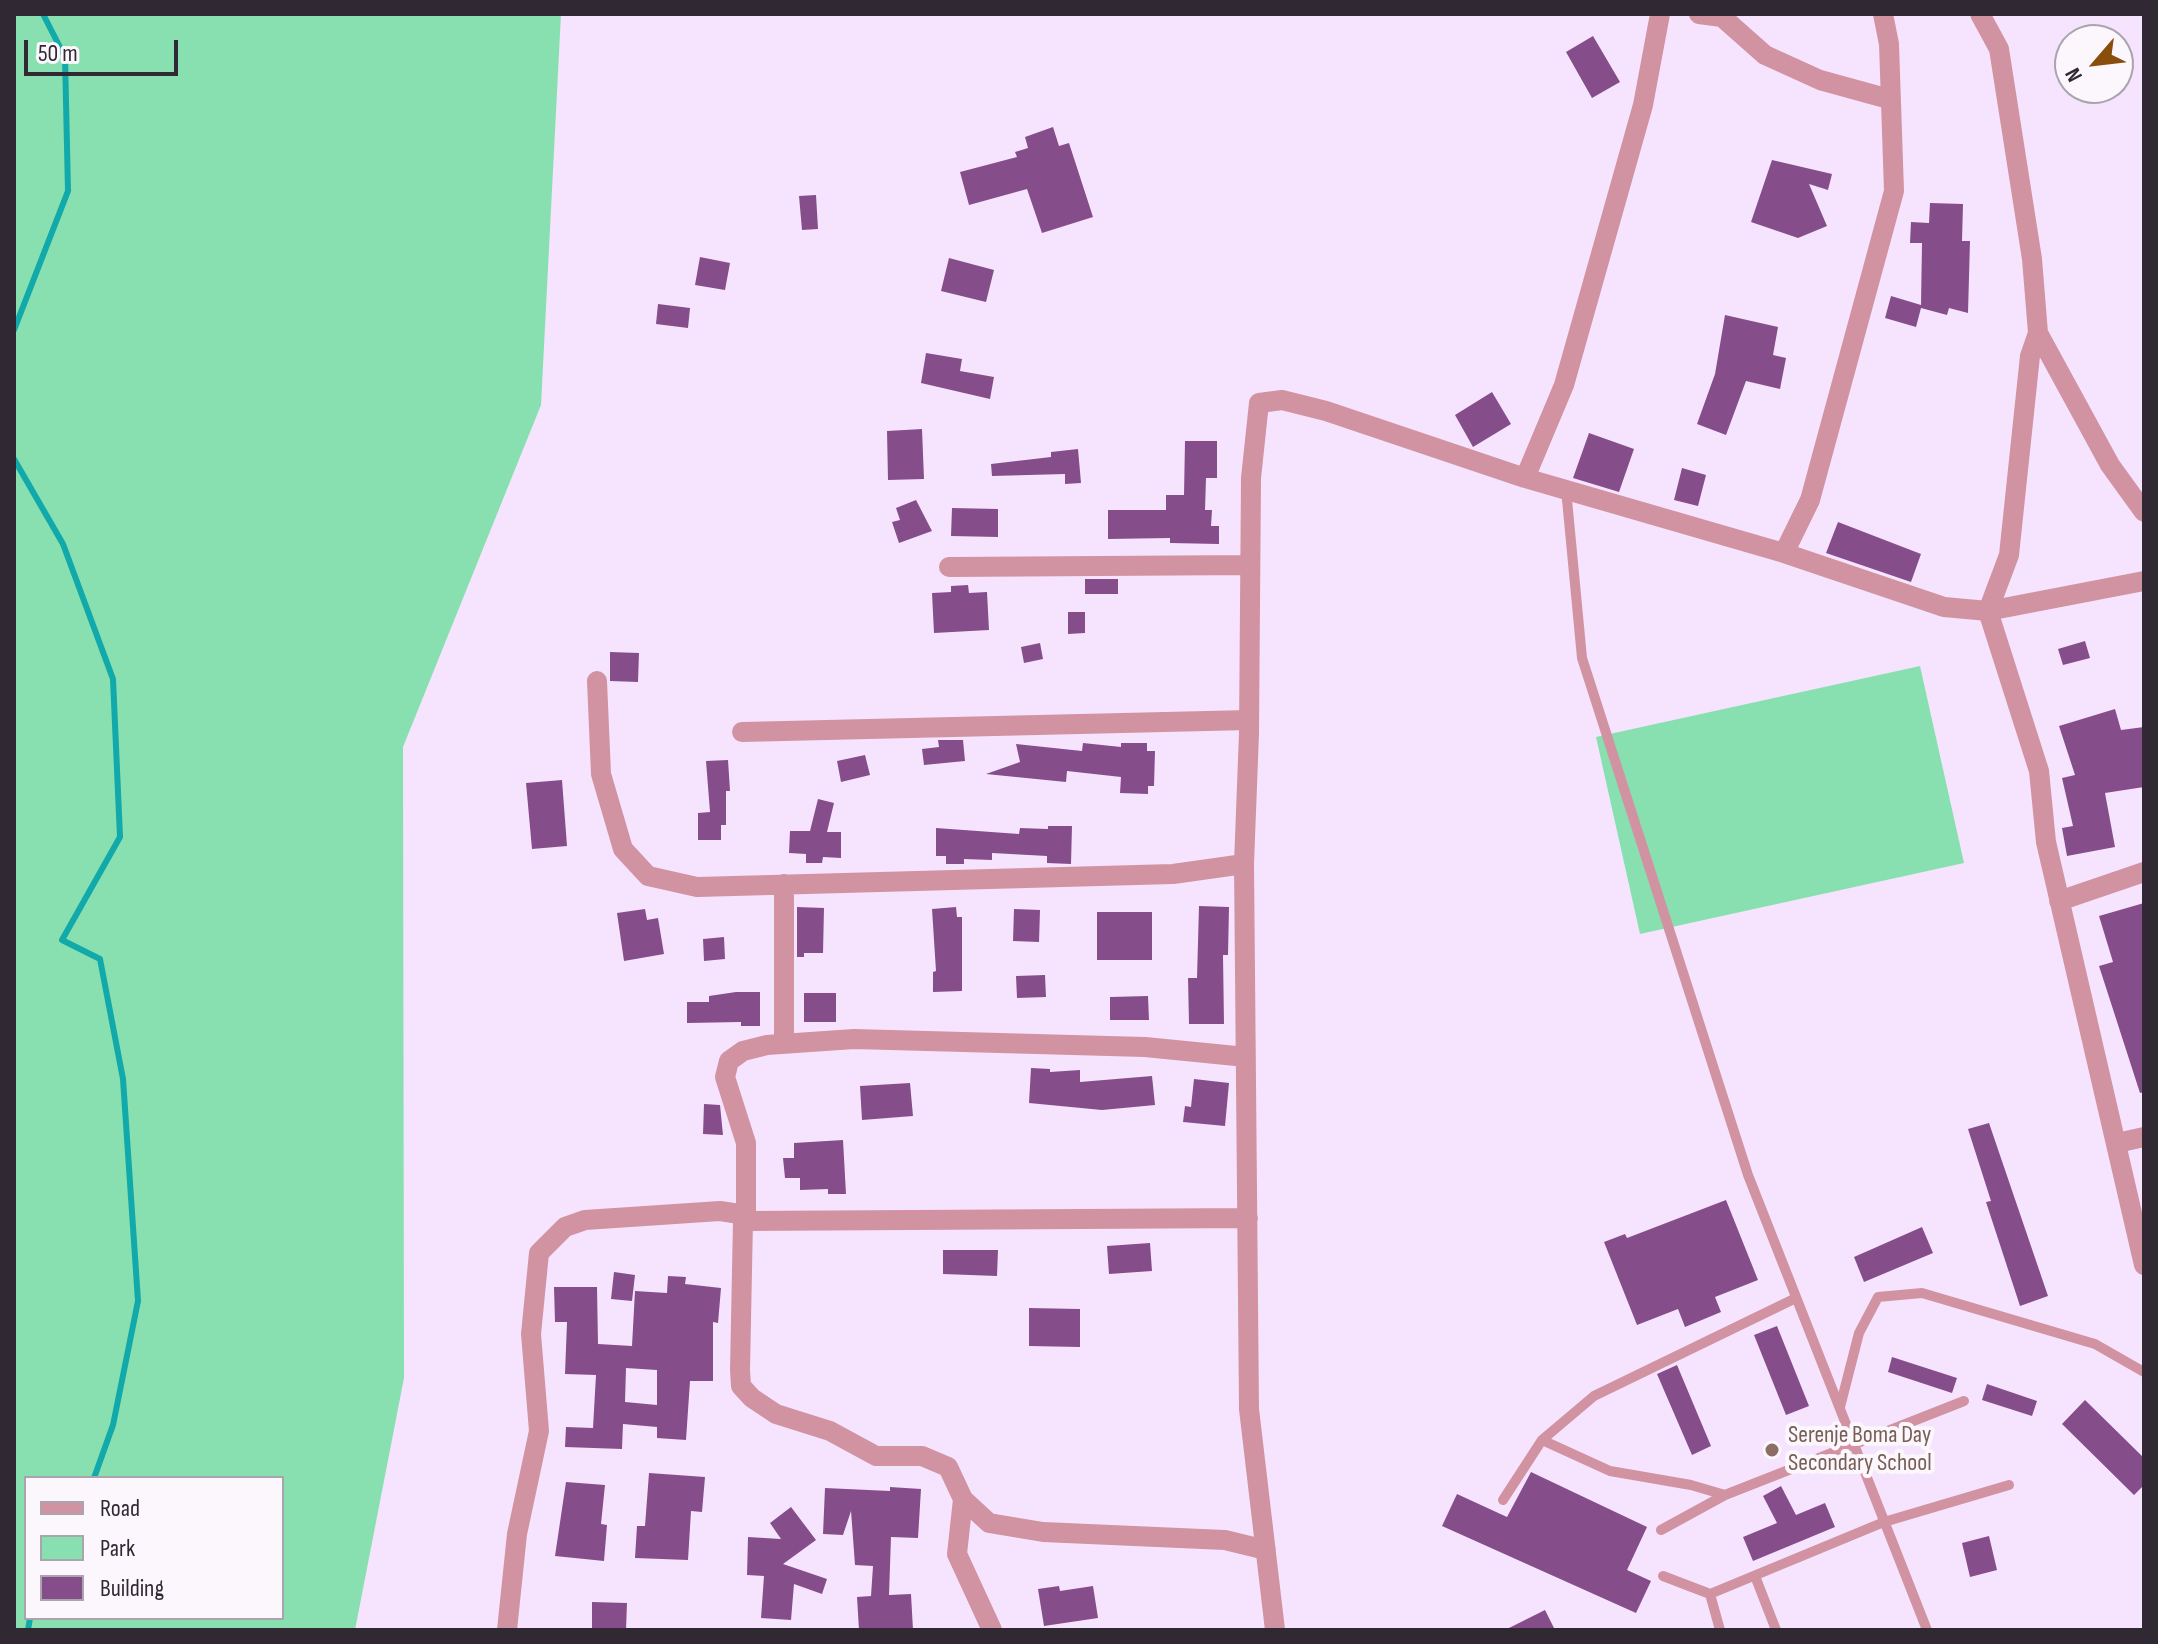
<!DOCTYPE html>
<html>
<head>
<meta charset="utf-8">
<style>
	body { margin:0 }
	#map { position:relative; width:2158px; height:1644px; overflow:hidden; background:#f6e4fe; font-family:"Sofia Sans Condensed",sans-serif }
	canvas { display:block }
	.frame { position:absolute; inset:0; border:16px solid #302833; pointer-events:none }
	.legend { position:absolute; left:24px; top:1476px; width:260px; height:144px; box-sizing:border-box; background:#fbf7fd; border:2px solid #aaa4ac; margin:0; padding:10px 14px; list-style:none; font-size:24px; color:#302833 }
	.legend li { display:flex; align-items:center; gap:16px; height:40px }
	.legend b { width:40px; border:2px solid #aaa4ac }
	.north { position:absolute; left:2054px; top:24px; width:80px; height:80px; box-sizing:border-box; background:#fbf7fd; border:2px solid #aaa4ac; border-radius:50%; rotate:242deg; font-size:22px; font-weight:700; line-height:32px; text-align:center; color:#302833 }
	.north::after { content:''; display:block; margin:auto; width:28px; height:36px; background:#894d0c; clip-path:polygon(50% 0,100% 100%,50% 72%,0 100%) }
	.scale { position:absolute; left:24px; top:40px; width:154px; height:36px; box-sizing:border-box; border:4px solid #302833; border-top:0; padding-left:10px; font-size:24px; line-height:28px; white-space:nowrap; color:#302833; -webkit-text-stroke:6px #fbf7fd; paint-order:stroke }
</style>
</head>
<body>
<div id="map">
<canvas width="2158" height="1644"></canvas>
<div class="frame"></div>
<ul class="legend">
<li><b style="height:10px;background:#d193a2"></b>Road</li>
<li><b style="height:22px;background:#88e0b0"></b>Park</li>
<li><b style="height:22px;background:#854e8a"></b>Building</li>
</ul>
<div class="north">N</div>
<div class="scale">50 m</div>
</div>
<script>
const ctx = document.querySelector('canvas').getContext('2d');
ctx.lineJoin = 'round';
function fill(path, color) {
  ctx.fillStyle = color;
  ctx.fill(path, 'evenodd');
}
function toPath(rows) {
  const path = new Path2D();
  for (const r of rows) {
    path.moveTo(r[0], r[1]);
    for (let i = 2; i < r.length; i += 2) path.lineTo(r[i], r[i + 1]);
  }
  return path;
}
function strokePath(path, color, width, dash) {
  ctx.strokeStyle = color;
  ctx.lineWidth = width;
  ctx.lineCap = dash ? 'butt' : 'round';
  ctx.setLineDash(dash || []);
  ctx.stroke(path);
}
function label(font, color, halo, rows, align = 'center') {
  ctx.font = font + ' "Sofia Sans Condensed",sans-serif';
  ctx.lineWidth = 8;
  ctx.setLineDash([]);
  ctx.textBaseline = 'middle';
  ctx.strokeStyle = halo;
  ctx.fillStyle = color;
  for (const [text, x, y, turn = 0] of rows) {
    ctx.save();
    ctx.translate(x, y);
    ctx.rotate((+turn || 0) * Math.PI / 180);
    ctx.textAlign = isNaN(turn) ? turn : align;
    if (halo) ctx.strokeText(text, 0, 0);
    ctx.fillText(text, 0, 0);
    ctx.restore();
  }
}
const green = toPath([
	[14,14,561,14,541,405,403,747,404,1378,355,1630,14,1630],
	[26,1478,282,1478,282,1618,26,1618],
	[1920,666,1964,863,1640,934,1596,737]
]);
const stream = toPath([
	[14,330,68,191,65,57,43,14],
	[14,459,63,544,113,679,120,837,62,940,100,959,123,1079,138,1301,113,1425,94,1478],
	[28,1630,30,1618]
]);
const building = toPath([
	[1593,36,1620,82,1592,98,1566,52],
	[1053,127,1059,146,1069,143,1093,217,1042,233,1027,189,969,205,960,172,1017,157,1015,152,1028,148,1025,137],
	[1772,160,1832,174,1828,190,1809,184,1827,226,1798,238,1751,222],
	[816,195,818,229,802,230,799,196],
	[1930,203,1963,204,1962,241,1970,241,1968,313,1949,308,1947,315,1921,308,1916,327,1885,318,1891,296,1921,305,1922,243,1910,243,1911,222,1929,223],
	[700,257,730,263,725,290,695,285],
	[949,258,994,270,986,302,941,291],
	[658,304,690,308,688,328,656,324],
	[1725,315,1778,327,1773,355,1786,358,1780,389,1746,381,1726,435,1697,424,1715,374],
	[926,353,962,359,960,371,994,377,990,399,921,383],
	[1492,392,1511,424,1473,447,1455,415],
	[922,429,924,479,888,480,887,431],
	[1589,433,1634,449,1619,492,1573,478],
	[1185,441,1217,441,1217,478,1206,478,1205,510,1212,510,1211,526,1219,526,1219,544,1170,543,1170,538,1108,539,1108,510,1166,510,1166,495,1184,495],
	[1078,449,1081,483,1065,484,1065,474,992,476,991,464,1051,457,1051,452],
	[1682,468,1706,475,1698,506,1674,500],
	[916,500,932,531,899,543,892,522,900,520,896,508],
	[952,508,998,509,998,537,951,536],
	[1838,522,1921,554,1911,582,1826,553],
	[1085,579,1118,579,1118,594,1085,594],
	[968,585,969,593,987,592,989,630,934,633,932,593,951,592,951,586],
	[1068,612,1085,612,1085,633,1068,634],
	[2085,641,2090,658,2063,665,2058,649],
	[1040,643,1043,659,1024,663,1021,647],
	[610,652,639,653,638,682,610,681],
	[2115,709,2121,730,2144,727,2144,787,2105,793,2115,847,2067,856,2062,828,2073,826,2062,778,2075,775,2059,726],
	[938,740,963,740,965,761,924,765,922,749,939,747],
	[1083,743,1121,747,1121,743,1147,743,1147,751,1155,751,1154,786,1148,786,1148,794,1120,793,1121,777,1067,771,1066,782,986,774,1020,762,1016,744,1082,751],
	[865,755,870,775,841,782,837,761],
	[728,760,730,791,726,791,726,825,721,825,721,840,698,840,698,813,710,812,706,761],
	[562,780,567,846,532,849,526,783],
	[818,799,834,803,827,832,841,832,841,858,823,857,822,863,806,863,806,854,789,853,790,831,810,831],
	[1048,826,1072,826,1071,864,1047,863,1047,856,992,853,992,860,964,859,964,864,946,864,946,856,936,856,936,828,1019,834,1020,828,1048,829],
	[2144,903,2144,1092,2140,1093,2099,966,2113,962,2099,916],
	[1199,906,1229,907,1228,955,1223,955,1224,1024,1189,1024,1188,978,1197,978],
	[797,907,824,908,823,953,804,953,804,957,797,957],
	[956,907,957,917,962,917,962,991,933,992,933,972,936,971,932,909],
	[645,909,647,920,658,918,664,954,624,961,617,913],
	[1014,909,1040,910,1039,942,1013,941],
	[1097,912,1152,912,1152,960,1097,960],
	[724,937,725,959,704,961,703,939],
	[1045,975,1046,997,1017,998,1016,976],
	[736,992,760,992,760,1026,741,1026,741,1022,687,1023,687,1002,709,1002,709,996],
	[804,993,836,993,836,1022,804,1022],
	[1148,996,1149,1020,1110,1020,1110,997],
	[1031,1068,1050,1069,1050,1072,1080,1070,1080,1082,1152,1076,1155,1105,1102,1110,1029,1103],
	[1194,1079,1229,1083,1225,1126,1183,1122,1185,1106,1191,1107],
	[910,1083,913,1116,862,1120,860,1086],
	[704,1104,720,1105,723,1135,703,1134],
	[1989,1123,2048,1296,2020,1306,1986,1202,1991,1201,1968,1129],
	[843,1140,846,1194,828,1194,828,1189,800,1190,800,1178,785,1178,783,1158,794,1158,794,1143],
	[1726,1200,1758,1280,1715,1297,1721,1312,1685,1327,1678,1309,1637,1325,1604,1242,1625,1234,1627,1238],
	[1922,1227,1933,1253,1864,1282,1854,1257],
	[1150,1243,1152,1271,1109,1274,1107,1246],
	[943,1250,998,1250,997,1276,943,1274],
	[614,1272,635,1275,632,1301,611,1299],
	[668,1276,686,1277,685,1284,721,1288,718,1323,713,1322,713,1381,690,1381,686,1440,657,1438,657,1427,623,1424,622,1449,565,1447,566,1427,593,1428,596,1375,565,1374,567,1322,555,1322,554,1287,597,1287,598,1344,632,1346,635,1291,667,1293],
	[626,1368,657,1370,657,1405,625,1402],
	[1029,1308,1080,1309,1080,1347,1029,1346],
	[1777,1326,1809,1406,1786,1415,1754,1335],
	[1892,1357,1957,1378,1952,1393,1888,1372],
	[1677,1365,1711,1446,1692,1455,1657,1374],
	[1987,1384,2037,1401,2032,1416,1982,1400],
	[2085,1400,2144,1458,2144,1485,2134,1495,2062,1424],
	[1531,1472,1647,1527,1627,1570,1651,1581,1636,1613,1442,1526,1457,1494,1507,1517],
	[649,1473,705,1477,702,1512,691,1511,688,1560,635,1558,637,1526,645,1526],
	[566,1482,605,1485,601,1524,607,1525,604,1561,555,1556],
	[1781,1486,1796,1515,1825,1503,1835,1527,1753,1561,1743,1537,1777,1523,1763,1496],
	[890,1487,921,1489,918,1538,891,1537,889,1595,911,1594,913,1630,859,1630,857,1597,871,1596,873,1566,855,1565,851,1511,843,1535,823,1534,825,1488,890,1491],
	[791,1507,816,1540,783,1564,827,1579,822,1594,794,1584,791,1620,761,1618,764,1576,747,1575,748,1537,781,1539,770,1523],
	[1989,1536,1997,1570,1970,1577,1962,1543],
	[1059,1586,1060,1591,1093,1586,1098,1618,1044,1626,1038,1589],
	[592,1602,627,1603,626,1630,592,1630],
	[1545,1610,1555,1630,1505,1630]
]);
const service = toPath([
	[1566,489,1582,658,1748,1175,1927,1630],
	[1840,1407,1859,1333,1878,1297,1922,1293,2095,1344,2144,1372],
	[1542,1440,1610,1471,1691,1485,1725,1495],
	[1503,1500,1542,1440,1594,1396,1796,1298],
	[1661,1530,1725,1495,1964,1401],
	[1663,1576,1710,1594,1884,1522,2009,1485],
	[1755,1576,1776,1630],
	[1710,1594,1720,1630]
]);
const minor = toPath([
	[1699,14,1722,17,1727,14],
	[1980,14,1999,49,2032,259,2038,333,2030,356,2009,555,1988,611,2039,771,2046,842,2144,1265],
	[1722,17,1765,55,1820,80,1889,99],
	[2038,333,2110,465,2144,512],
	[1525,478,1564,385,1643,105,1660,14],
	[1784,553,1810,500,1894,191,1889,44,1883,14],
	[949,567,1250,565],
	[597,681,601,774,623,849,648,876,697,887,1173,874,1244,864],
	[742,732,1249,720],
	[2059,901,2144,872],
	[784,1044,784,884],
	[1246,1057,1145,1047,854,1039,767,1045,743,1051,729,1061,725,1077,746,1143,746,1215,743,1221,740,1370,741,1386,752,1398,776,1414,830,1431,876,1456,922,1456,948,1467,963,1499,989,1523,1043,1532,1225,1540,1266,1550],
	[2117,1143,2144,1137],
	[743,1221,1248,1218],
	[963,1499,957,1554,992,1630],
	[507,1630,517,1534,539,1431,531,1334,539,1253,565,1227,585,1220,720,1211,746,1215],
	[1275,1630,1249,1409,1244,864,1249,733,1251,478,1259,403,1282,400,1326,411,1525,478,1784,553,1944,607,1988,611,2144,581]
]);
const markers = [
	[1772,1450,8,"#8d6e63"]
];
const educationNames = [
	["Serenje Boma Day",1788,1436],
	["Secondary School",1788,1464]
];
fill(green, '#88e0b0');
strokePath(stream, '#11a9aa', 6);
fill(building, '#854e8a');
strokePath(service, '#d193a2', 10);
strokePath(minor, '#d193a2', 20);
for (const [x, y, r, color] of markers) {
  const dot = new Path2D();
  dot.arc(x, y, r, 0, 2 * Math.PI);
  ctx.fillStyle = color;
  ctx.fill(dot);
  strokePath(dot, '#fbf7fd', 3);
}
label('24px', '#785e54', '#fbf7fd', educationNames, 'left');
</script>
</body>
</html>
